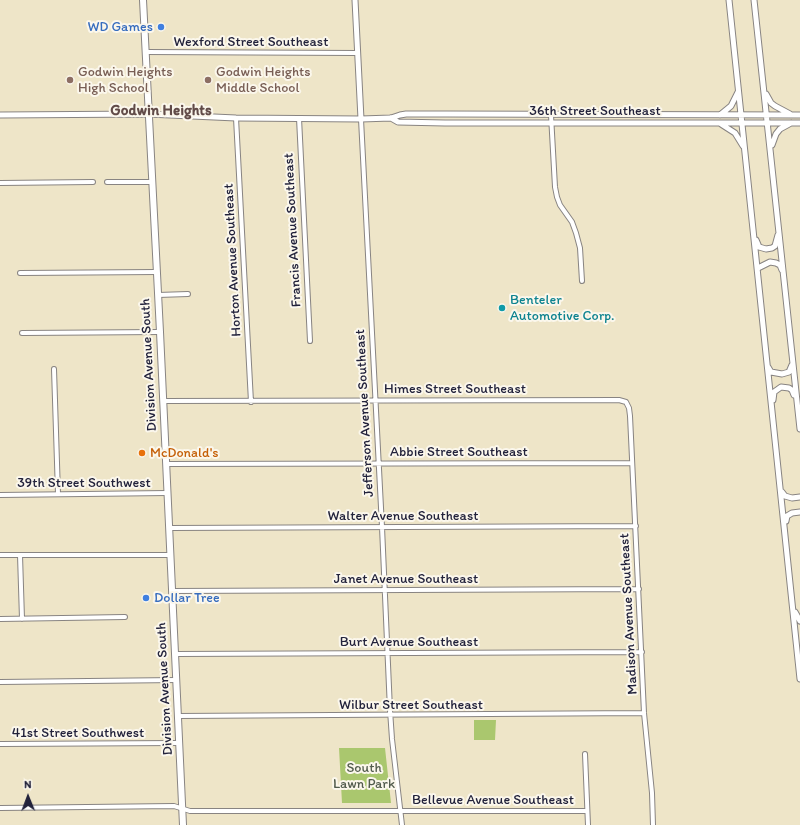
<!DOCTYPE html>
<html>
<head>
<meta charset="utf-8">
<style>
	body { margin:0 }
	#map { position:relative; width:800px; height:825px; overflow:hidden; background:#eee5c8; font-family:Itim,sans-serif }
	canvas { display:block }
	.north { position:absolute; left:8px; top:777px; width:40px; height:40px; -webkit-text-stroke:3px #fbf7ec; paint-order:stroke; rotate:359deg; font-size:11px; font-weight:700; line-height:16px; text-align:center; color:#22223b }
	.north::after { content:''; display:block; margin:auto; width:14px; height:18px; background:#22223b; clip-path:polygon(50% 0,100% 100%,50% 72%,0 100%) }
</style>
</head>
<body>
<div id="map">
<canvas width="800" height="825"></canvas>
<div class="north">N</div>
</div>
<script>
const ctx = document.querySelector('canvas').getContext('2d');
ctx.lineJoin = 'round';
function fill(path, color) {
  ctx.fillStyle = color;
  ctx.fill(path, 'evenodd');
}
function toPath(rows) {
  const path = new Path2D();
  for (const r of rows) {
    path.moveTo(r[0], r[1]);
    for (let i = 2; i < r.length; i += 2) path.lineTo(r[i], r[i + 1]);
  }
  return path;
}
function strokePath(path, color, width, dash) {
  ctx.strokeStyle = color;
  ctx.lineWidth = width;
  ctx.lineCap = dash ? 'butt' : 'round';
  ctx.setLineDash(dash || []);
  ctx.stroke(path);
}
function label(font, color, halo, rows, align = 'center') {
  ctx.font = font + ' Itim,sans-serif';
  ctx.lineWidth = 4;
  ctx.setLineDash([]);
  ctx.textBaseline = 'middle';
  ctx.strokeStyle = halo;
  ctx.fillStyle = color;
  for (const [text, x, y, turn = 0] of rows) {
    ctx.save();
    ctx.translate(x, y);
    ctx.rotate((+turn || 0) * Math.PI / 180);
    ctx.textAlign = isNaN(turn) ? turn : align;
    if (halo) ctx.strokeText(text, 0, 0);
    ctx.fillText(text, 0, 0);
    ctx.restore();
  }
}
const green = toPath([
	[474,720,496,720,495,740,474,740],
	[339,748,385,748,391,803,342,803]
]);
const minor = toPath([
	[145,52,358,53],
	[551,115,555,187,557,197,560,205,572,222,576,233,580,248,582,281],
	[236,118,251,402],
	[299,118,310,341],
	[361,119,382,527,390,710,392,739,402,825],
	[107,182,152,182],
	[0,183,93,182],
	[20,273,157,272],
	[158,295,188,294],
	[22,333,160,332],
	[54,369,58,494],
	[164,401,619,400,626,402,629,408,630,416,644,713,652,793,653,825],
	[166,464,632,463],
	[0,495,168,493],
	[170,528,636,526],
	[0,555,171,555],
	[20,555,22,619],
	[172,591,639,589],
	[0,619,125,617],
	[176,654,642,652],
	[0,682,177,680],
	[178,716,644,713],
	[0,744,179,743],
	[585,754,588,825],
	[0,808,174,806,190,811,587,811]
]);
const tertiary = toPath([
	[355,0,361,119],
	[729,0,800,679],
	[754,0,800,429],
	[766,94,771,103,775,106,790,114],
	[0,115,148,114,236,118,361,119,391,118,400,115,406,114,447,114,800,115],
	[720,115,731,106,738,92],
	[391,118,398,122,445,123,800,123],
	[721,124,735,133,743,146],
	[772,145,776,134,780,129,791,123],
	[756,240,759,247,766,249,772,248,775,246,778,235],
	[758,268,770,262,776,263,780,265,782,270],
	[768,367,771,372,782,374,789,372,792,365],
	[773,400,774,392,781,387,789,388,792,390,794,395],
	[782,492,785,496,792,498,800,497],
	[786,521,787,516,792,513,800,512],
	[795,612,800,621]
]);
const primary = toPath([
	[143,0,160,332,183,825]
]);
const markers = [
	[161,27,4,"#3f7fe0"],
	[70,80,4,"#8d6e63"],
	[208,80,4,"#8d6e63"],
	[502,308,4,"#0f9aa8"],
	[142,453,4,"#e8710a"],
	[146,598,4,"#3f7fe0"]
];
const shopNames = [
	["WD Games",153,27],
	["Dollar Tree",154,598,"left"]
];
const streetNames = [
	["Wexford Street Southeast",251,42],
	["36th Street Southeast",595,111],
	["Francis Avenue Southeast",293,230,-93],
	["Horton Avenue Southeast",233,260,-93],
	["Division Avenue South",149,365,-93],
	["Himes Street Southeast",455,389],
	["Jefferson Avenue Southeast",365,413,-93],
	["Abbie Street Southeast",459,452],
	["39th Street Southwest",84,483],
	["Walter Avenue Southeast",403,516],
	["Janet Avenue Southeast",406,579],
	["Madison Avenue Southeast",629,614,-93],
	["Burt Avenue Southeast",409,642],
	["Division Avenue South",165,689,-93],
	["Wilbur Street Southeast",411,705],
	["41st Street Southwest",78,733],
	["Bellevue Avenue Southeast",493,800]
];
const educationNames = [
	["Godwin Heights",78,72],
	["High School",78,88],
	["Godwin Heights",216,72],
	["Middle School",216,88]
];
const cultureNames = [
	["Benteler",510,300],
	["Automotive Corp.",510,316]
];
const foodNames = [
	["McDonald's",150,453]
];
const parkNames = [
	["South",364,768],
	["Lawn Park",364,784]
];
const neighbourhoodNames = [
	["Godwin Heights",161,111]
];
fill(green, '#aac76e');
strokePath(minor, '#888482', 6);
strokePath(tertiary, '#888482', 7);
strokePath(primary, '#888482', 8);
strokePath(minor, '#fff', 4);
strokePath(tertiary, '#fff', 5);
strokePath(primary, '#fff', 6);
for (const [x, y, r, color] of markers) {
  const dot = new Path2D();
  dot.arc(x, y, r, 0, 2 * Math.PI);
  ctx.fillStyle = color;
  ctx.fill(dot);
  strokePath(dot, '#fbf7ec', 1.5);
}
label('14px', '#366cbe', '#fbf7ec', shopNames, 'right');
label('14px', '#22223b', '#fbf7ec', streetNames);
label('14px', '#785e54', '#fbf7ec', educationNames, 'left');
label('14px', '#0d838f', '#fbf7ec', cultureNames, 'left');
label('14px', '#c56008', '#fbf7ec', foodNames, 'left');
label('14px', '#525c4d', '#fbf7ec', parkNames);
label('bold 15px', '#614b48', '#fbf7ec', neighbourhoodNames);
</script>
</body>
</html>
